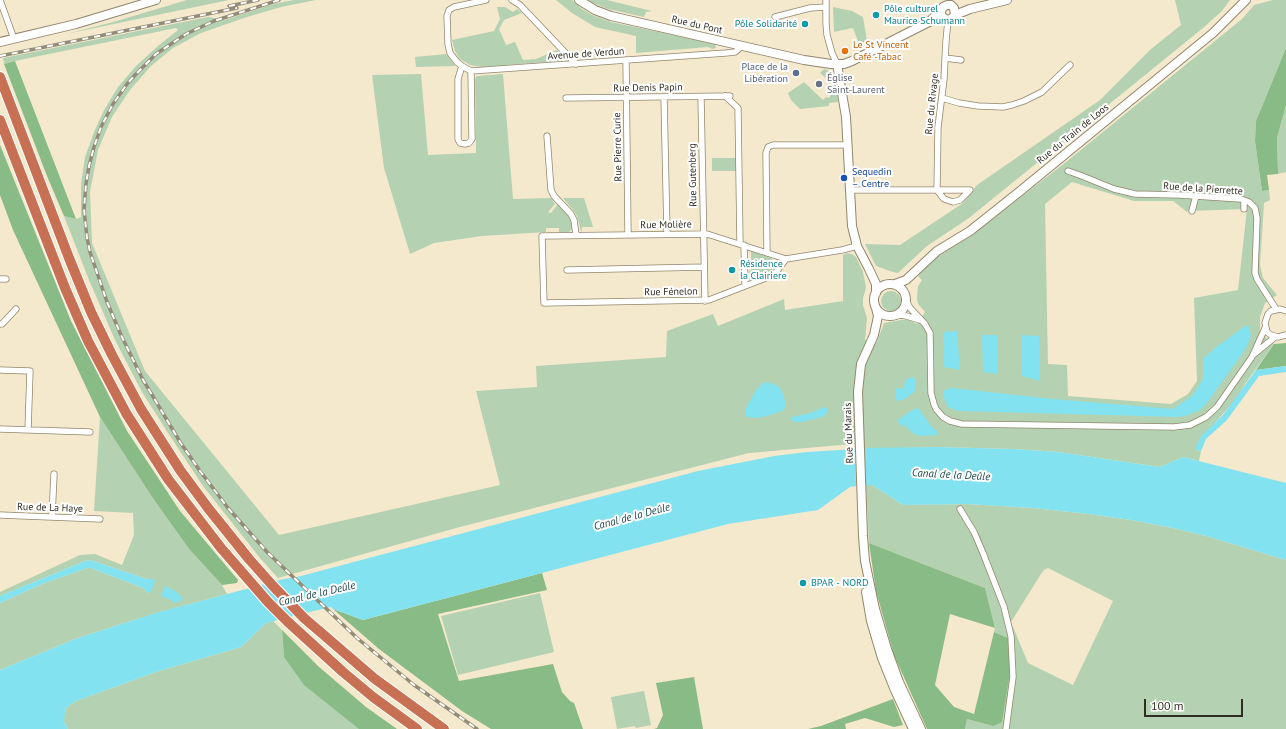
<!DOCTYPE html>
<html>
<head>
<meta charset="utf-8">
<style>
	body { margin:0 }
	#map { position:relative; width:1286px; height:729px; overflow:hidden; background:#f5e9cd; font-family:"PT Sans",sans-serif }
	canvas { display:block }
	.scale { position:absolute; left:1144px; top:699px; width:99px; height:18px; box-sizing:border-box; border:2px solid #312d22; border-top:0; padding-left:5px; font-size:12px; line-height:14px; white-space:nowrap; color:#312d22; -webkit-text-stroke:3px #fff; paint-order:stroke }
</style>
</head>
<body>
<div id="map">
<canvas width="1286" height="729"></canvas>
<div class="scale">100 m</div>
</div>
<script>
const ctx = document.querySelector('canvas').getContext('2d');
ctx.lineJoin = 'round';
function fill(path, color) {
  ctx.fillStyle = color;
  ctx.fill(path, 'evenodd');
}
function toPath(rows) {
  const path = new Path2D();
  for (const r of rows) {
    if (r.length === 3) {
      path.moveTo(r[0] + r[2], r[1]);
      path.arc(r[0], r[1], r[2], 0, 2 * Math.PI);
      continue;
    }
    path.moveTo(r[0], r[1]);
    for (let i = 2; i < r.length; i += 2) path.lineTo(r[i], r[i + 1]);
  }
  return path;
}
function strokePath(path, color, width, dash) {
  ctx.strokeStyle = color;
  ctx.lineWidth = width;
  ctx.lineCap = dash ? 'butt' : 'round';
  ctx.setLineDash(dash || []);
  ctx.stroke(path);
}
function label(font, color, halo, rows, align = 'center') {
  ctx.font = font + ' "PT Sans",sans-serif';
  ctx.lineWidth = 4;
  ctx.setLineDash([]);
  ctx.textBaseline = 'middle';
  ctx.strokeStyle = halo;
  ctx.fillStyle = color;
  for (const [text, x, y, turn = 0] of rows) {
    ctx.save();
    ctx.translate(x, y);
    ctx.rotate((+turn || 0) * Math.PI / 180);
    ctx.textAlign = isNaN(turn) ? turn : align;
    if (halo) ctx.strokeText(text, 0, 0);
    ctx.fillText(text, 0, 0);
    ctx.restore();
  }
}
const green = toPath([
	[187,0,229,0,66,34,113,22],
	[294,0,316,0,281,7,247,17,201,33,173,48,151,66,130,90,112,117,98,150,90,192,92,243,145,371,279,535,500,485,476,391,537,387,536,366,666,357,667,331,713,314,718,326,784,299,785,310,843,301,843,255,847,253,852,254,856,257,863,272,865,282,866,288,863,298,863,305,867,318,865,340,877,342,884,323,907,319,917,324,925,312,918,304,917,299,918,286,922,280,918,276,932,260,956,245,968,238,1066,162,1242,19,1254,5,1273,0,1286,0,1286,48,1256,121,1255,141,1262,191,1269,190,1270,200,1264,203,1260,265,1263,278,1277,295,1265,303,1260,317,1260,333,1274,344,1245,384,1236,399,1213,425,1196,450,1201,451,1199,461,1183,457,1160,467,1058,452,1014,449,937,447,869,449,864,448,864,443,749,453,460,527,278,578,260,558,203,486,168,433,142,392,115,340,89,280,64,216,76,219,81,217,81,184,85,157,94,132,104,110,118,87,136,66,159,45,178,30,176,28,15,61,4,64,3,58,208,17,225,20,273,4],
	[1072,182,1134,201,1173,201,1187,212,1188,211,1247,209,1238,290,1194,298,1197,381,1188,394,1171,404,1068,396,1067,365,1048,364,1045,204],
	[556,0,572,0,582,9,592,15,611,22,715,44,716,48,712,49,708,47,636,53,636,36,595,27,572,13],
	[589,0,607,0,652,11,646,12,644,17,608,9,593,3],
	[1175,0,1230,0,1222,11,1203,28,969,218,927,246,898,273,893,272,876,266,865,244,900,245,963,203,977,185,1100,100,1151,49,1181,25],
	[497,7,505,7,513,12,517,9,522,13,504,20,499,29,506,45,515,42,523,60,536,59,557,50,560,54,560,59,558,61,481,67,470,65,460,59,455,51,452,40,494,31,500,19],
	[833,7,852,11,863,17,867,41,859,44,853,28,834,32],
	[446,54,455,66,416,67,415,57],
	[824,69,830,71,834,74,838,102,829,103,829,106,800,109,791,100,788,93,804,82,823,100,826,97,829,98,832,93,834,87,831,86,832,83,820,73],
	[421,74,428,155,476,153,475,78,477,76,503,74,513,199,551,198,555,204,548,212,551,213,557,205,562,206,571,220,572,229,569,232,559,232,559,228,546,228,546,232,482,236,434,243,410,254,384,168,372,75],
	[1286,105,1286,172,1278,174,1277,138],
	[712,158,738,158,738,171,712,171],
	[563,198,584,198,593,227,582,227,582,232,581,231,577,216,573,210],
	[751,251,771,258,774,266,771,272,753,280,749,279,746,274,751,270],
	[891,301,10],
	[100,417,152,497,189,549,222,585,227,594,160,612,118,625,75,639,0,670,0,603,42,584,87,568,91,568,143,588,148,593,154,579,147,579,90,560,85,561,0,596,0,592,80,555,95,554,122,565,134,535,133,513,94,511],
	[866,485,872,485,903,505,967,504,1033,508,1089,514,1131,520,1173,528,1206,536,1286,560,1286,729,965,729,967,719,993,726,1015,641,994,632,995,628,985,588,869,543],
	[1048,568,1113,601,1073,685,1028,663,1011,622,1041,574,1044,570],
	[540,593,554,652,458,675,441,616],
	[273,621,282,630,284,657,360,729,68,729,64,722,63,718,67,707,76,701,156,672,241,647,266,623],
	[644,691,651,725,636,728,635,726,617,729,611,697]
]);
const forest = toPath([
	[1286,48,1286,105,1277,138,1278,174,1267,175,1269,190,1262,191,1255,141,1256,121],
	[15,61,76,219,64,216,47,176,4,64],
	[0,145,71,321,127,431,180,511,238,580,237,583,222,585,189,549,152,497,100,417,13,230,0,195],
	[1286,343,1286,366,1256,370,1274,344],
	[869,543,985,588,995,628,950,614,935,685,954,707,974,714,994,632,1015,641,1002,722,993,726,967,719,965,729,927,729,894,655,876,591],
	[542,573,547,590,438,614,459,681,553,664,562,692,570,701,574,703,583,729,491,729,462,711,379,649,333,609,363,620],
	[282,630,318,666,366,707,397,729,359,729,304,685,284,657],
	[694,677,703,729,654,729,657,728,663,715,656,683],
	[893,699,903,725,894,727,865,718,845,724,846,729,808,729,821,726]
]);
const water = toPath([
	[1245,326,1249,326,1251,335,1250,339,1246,348,1207,403,1200,410,1185,416,1176,417,1142,416,958,411,948,407,943,396,944,391,947,389,952,388,1053,399,1173,409,1192,396,1203,379,1203,360,1204,358,1215,348],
	[957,331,960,370,944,367,943,332],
	[982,335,997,335,997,374,983,372],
	[1021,335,1039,336,1040,381,1022,376],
	[1286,366,1286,372,1259,376,1227,420,1206,439,1201,451,1195,450,1197,444,1202,435,1223,415,1256,370],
	[913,377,916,380,915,391,906,398,902,400,895,401,896,388,903,389,906,379],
	[764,382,774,384,780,388,784,396,786,407,782,411,767,416,757,418,748,417,746,416,746,408,756,390],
	[825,407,827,408,827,413,822,417,802,422,794,422,791,420,790,419,792,417,810,413],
	[917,408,920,410,930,425,938,432,937,435,920,436,917,435,911,432,905,425,903,427,897,421,909,412],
	[937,447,1014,449,1058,452,1160,467,1183,457,1286,483,1286,560,1206,536,1173,528,1131,520,1089,514,1033,508,967,504,903,505,872,485,866,485,864,448],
	[855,449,856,486,850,487,818,510,728,524,363,620,333,609,331,607,309,612,266,623,241,647,156,672,76,701,67,707,65,712,64,722,68,729,0,729,0,670,75,639,118,625,159,612,284,579,297,577,698,471,774,456,807,452],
	[90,560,147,579,154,579,155,581,151,592,148,593,143,588,91,568,87,568,42,584,0,603,0,596,85,561],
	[165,586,175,591,180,595,183,600,174,603,171,600,161,596]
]);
const street = toPath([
	[0,0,14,39],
	[486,0,454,7,449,10,447,16,448,44,450,53,457,62,462,66,471,71,726,53,735,52,742,46],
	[512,0,520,5,576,64],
	[826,0,826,23,827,35,832,53,837,64],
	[775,17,810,8,826,7],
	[945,58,961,60],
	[626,60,628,235],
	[462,66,458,79,458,139,460,143,465,144,469,143,472,139,471,71],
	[725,96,738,108,740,244],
	[664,97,667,234],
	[701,97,705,301],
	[566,98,730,96],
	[942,98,959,103,978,106,1003,107,1012,105,1024,101,1042,92,1070,65],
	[547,136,551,190,554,196,571,214,574,220,576,235],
	[1068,171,1082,176,1114,189,1135,194,1179,195,1241,199,1249,202,1255,208,1257,218,1255,273,1257,279,1276,309],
	[849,190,970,190,960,200,953,202,944,199,937,190],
	[937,190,938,127,944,79,946,41,948,20],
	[1244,209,1244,201],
	[1192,211,1196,196],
	[744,245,745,286],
	[767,253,766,153,768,147,773,145,847,145],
	[786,259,776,272,771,276,709,300,544,303,542,236,707,234,786,259,842,250,857,246],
	[567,270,704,267],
	[0,279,6,279],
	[907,302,910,308,925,324,930,333,931,393,934,404,936,409,943,417,950,421,962,424,1174,427,1190,425,1206,417,1217,407,1252,357,1265,328],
	[1286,311,1280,309,1271,311,1268,314,1265,323,1267,332,1271,335,1278,337,1286,335],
	[895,316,903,315,920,320],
	[0,324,2,324,16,309],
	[1253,355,1275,337],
	[0,370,30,371,28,430],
	[0,429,90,432],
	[960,509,974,532,983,553,1004,607,1011,636,1013,677,1006,729],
	[0,515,100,519],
	[52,517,54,474]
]);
const secondary = toPath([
	[579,0,595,10,611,16,804,60,831,64,844,64,852,61,929,22,942,17],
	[955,15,970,9,1007,0],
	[931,20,941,11,943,7,947,5,951,5,954,8,955,15,951,19,946,20,941,15,941,11],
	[0,42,76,24,156,0],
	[837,64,846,117,852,226,857,246,869,269,876,284,876,293],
	[890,300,16],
	[895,284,906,280,937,251,970,231,1019,192,1213,33,1246,0],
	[876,308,878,316,877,321,874,335,861,364,858,392,863,536,865,561,875,609,887,649,899,682,921,729],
	[866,592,871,621,882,658,894,688,913,729]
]);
const highway = toPath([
	[0,77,69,258,91,312,112,355,141,409,180,470,208,508,249,559,273,586,304,618,375,679,444,729],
	[0,120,65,288,88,341,126,413,168,479,221,548,268,602,288,622,343,672,373,697,417,729]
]);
const rail = toPath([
	[279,0,214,21,186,34,156,54,136,74,127,84,113,104,101,127,94,147,89,166,86,184,84,209,87,238,90,252,107,302,121,335,142,378,180,442,200,471,228,508,267,552,357,638,414,685,477,729],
	[229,6,258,0],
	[0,56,237,8]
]);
const markers = [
	[876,15,4,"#0f9aa8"],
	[805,24,4,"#0f9aa8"],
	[845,51,4,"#e8710a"],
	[796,73,4,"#5c6f8a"],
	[819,84,4,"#6b7280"],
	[844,178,4,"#1a4fb4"],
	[732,270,4,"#0f9aa8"],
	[803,583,4,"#0f9aa8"]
];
const cultureNames = [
	["Pôle culturel",884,9],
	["Maurice Schumann",884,21],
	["Pôle Solidarité",797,24,"right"],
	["Résidence",740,264],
	["la Clairiere",740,276],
	["BPAR - NORD",811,583]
];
const streetNames = [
	["Rue du Pont",697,25,13],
	["Avenue de Verdun",586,54,-4],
	["Rue Denis Papin",648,88,-1],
	["Rue du Rivage",932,104,-84],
	["Rue du Train de Loos",1073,134,-39],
	["Rue Pierre Curie",618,147,-91],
	["Rue Gutenberg",693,175,-91],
	["Rue de la Pierrette",1203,189,4],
	["Rue Molière",666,225,-1],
	["Rue Fénelon",671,292,-1],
	["Rue du Marais",849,433,-92],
	["Rue de La Haye",50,508,2]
];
const foodNames = [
	["Le St Vincent",853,45],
	["Café -Tabac",853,57]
];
const serviceNames = [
	["Place de la",788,67],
	["Libération",788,79]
];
const worshipNames = [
	["Église",827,78],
	["Saint-Laurent",827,90]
];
const transitNames = [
	["Sequedin",852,172],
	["– Centre",852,184]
];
const waterNames = [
	["Canal de la Deûle",951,475,3],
	["Canal de la Deûle",632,517,-15],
	["Canal de la Deûle",317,594,-13]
];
fill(green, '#b4d2b2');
fill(forest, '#89bb86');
fill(water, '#83e2ef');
strokePath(street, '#91866c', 7);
strokePath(secondary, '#91866c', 10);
strokePath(highway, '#fff', 12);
strokePath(street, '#fff', 5.5);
strokePath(secondary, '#fff', 8);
strokePath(highway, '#c77054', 10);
strokePath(rail, '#948c78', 3.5);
strokePath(rail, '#fff', 2, [6]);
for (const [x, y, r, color] of markers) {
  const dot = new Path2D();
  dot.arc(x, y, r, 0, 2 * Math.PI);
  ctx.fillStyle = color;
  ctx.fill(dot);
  strokePath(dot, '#fff', 1.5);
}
label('10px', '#0d838f', '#fff', cultureNames, 'left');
label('10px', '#312d22', '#fff', streetNames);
label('10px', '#c56008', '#fff', foodNames, 'left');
label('10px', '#4e5e75', '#fff', serviceNames, 'right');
label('10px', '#5b616d', '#fff', worshipNames, 'left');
label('10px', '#164399', '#fff', transitNames, 'left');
label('italic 11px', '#204b51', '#fff', waterNames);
</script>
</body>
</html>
